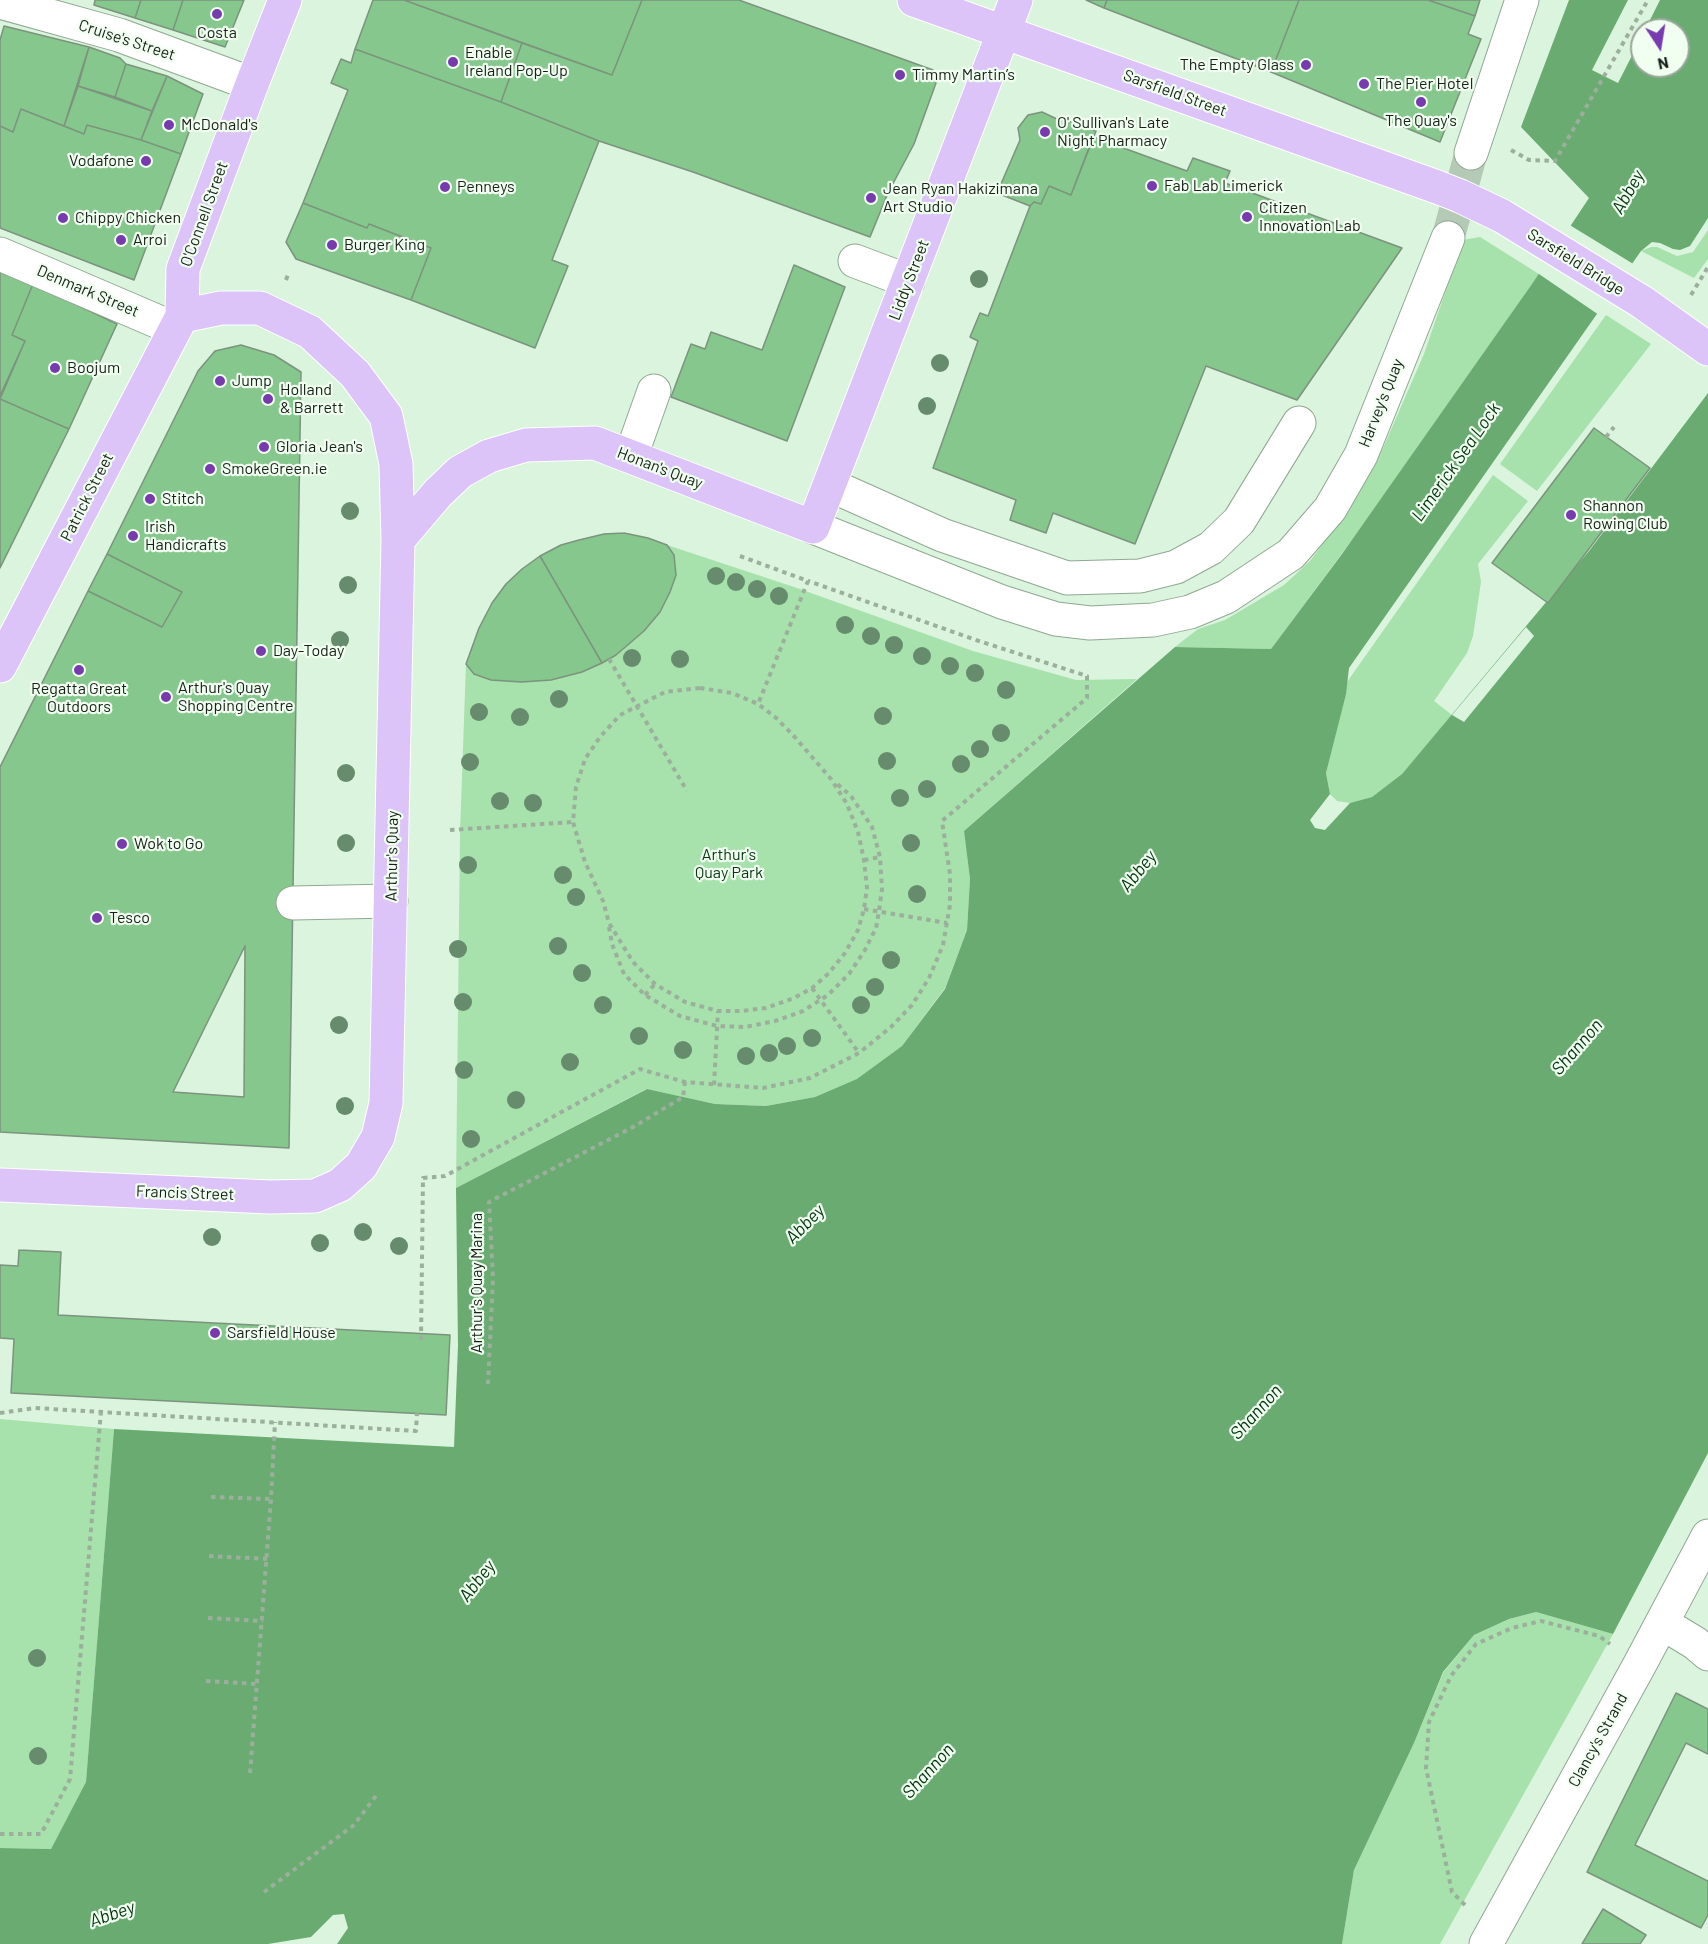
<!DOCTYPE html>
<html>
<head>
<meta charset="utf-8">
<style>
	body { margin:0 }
	#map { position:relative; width:1708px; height:1944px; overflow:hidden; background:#dbf4dd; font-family:Barlow,sans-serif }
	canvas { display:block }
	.north { position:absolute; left:1630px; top:18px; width:60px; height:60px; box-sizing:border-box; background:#f0fff0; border:2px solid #99a69a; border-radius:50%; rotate:168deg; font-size:16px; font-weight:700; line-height:24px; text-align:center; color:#172018 }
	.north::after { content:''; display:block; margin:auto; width:21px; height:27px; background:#783aaf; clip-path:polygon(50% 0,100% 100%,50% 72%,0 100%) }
</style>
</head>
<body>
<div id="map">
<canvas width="1708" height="1944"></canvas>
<div class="north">N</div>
</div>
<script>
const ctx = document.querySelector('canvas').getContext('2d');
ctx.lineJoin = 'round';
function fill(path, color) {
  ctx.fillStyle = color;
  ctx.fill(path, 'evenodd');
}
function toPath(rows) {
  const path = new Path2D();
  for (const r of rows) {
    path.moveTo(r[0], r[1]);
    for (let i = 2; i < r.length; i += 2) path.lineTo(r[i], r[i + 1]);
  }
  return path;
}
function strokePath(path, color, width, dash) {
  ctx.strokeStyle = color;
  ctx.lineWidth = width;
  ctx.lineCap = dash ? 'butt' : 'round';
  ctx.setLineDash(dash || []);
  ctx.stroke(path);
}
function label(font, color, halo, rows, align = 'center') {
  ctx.font = font + ' Barlow,sans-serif';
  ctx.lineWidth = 4.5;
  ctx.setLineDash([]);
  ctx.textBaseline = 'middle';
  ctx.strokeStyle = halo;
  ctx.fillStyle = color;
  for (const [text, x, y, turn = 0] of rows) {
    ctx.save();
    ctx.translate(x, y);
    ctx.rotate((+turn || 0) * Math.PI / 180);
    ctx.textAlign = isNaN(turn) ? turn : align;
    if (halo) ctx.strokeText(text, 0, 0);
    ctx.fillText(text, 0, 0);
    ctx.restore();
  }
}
const green = toPath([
	[1708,230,1708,259,1694,278,1641,251,1651,247,1657,247,1677,256,1693,252],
	[1480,237,1539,274,1429,436,1271,649,1175,647,1198,629,1225,620,1284,585,1310,561,1333,530,1383,448,1424,354,1463,240],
	[1606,315,1651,344,1537,491,1500,464],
	[1493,475,1528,501,1478,564,1481,582,1473,636,1467,653,1434,701,1452,715,1402,774,1372,797,1350,803,1337,801,1330,794,1326,773,1347,682],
	[667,545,797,588,973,651,1076,680,1137,679,964,831,970,879,967,930,945,988,902,1046,858,1079,815,1097,766,1106,715,1104,646,1089,456,1188,460,833,466,664,474,674,491,680,521,682,551,680,582,672,616,655,644,631,660,612,670,592,676,575,674,555],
	[0,1419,114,1429,86,1783,51,1849,0,1848],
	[1536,1612,1613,1634,1440,1944,1342,1944,1354,1870,1414,1743,1443,1673,1474,1635,1509,1619]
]);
const water = toPath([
	[1569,0,1708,0,1708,218,1690,246,1680,250,1673,249,1660,243,1652,242,1641,251,1349,668,1346,694,1326,773,1330,794,1310,820,1315,828,1325,830,1350,803,1372,797,1402,774,1589,551,1708,393,1708,1453,1613,1634,1536,1612,1509,1619,1474,1635,1443,1672,1414,1743,1354,1870,1342,1944,337,1944,348,1928,344,1914,333,1915,311,1937,268,1944,0,1944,0,1848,51,1849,86,1782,114,1429,454,1447,458,1345,456,1188,647,1089,715,1104,766,1106,815,1097,857,1079,902,1046,945,989,967,930,970,879,964,831,1175,647,1271,649,1342,554,1532,284,1589,198,1521,127],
	[1642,30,1678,30,1678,66,1642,66]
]);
const pier = toPath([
	[1628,0,1660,0,1645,30,1642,30,1642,36,1618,83,1592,70],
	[1568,224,1635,265,1599,315,1536,272],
	[1526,627,1534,636,1464,722,1452,715]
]);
const building = toPath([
	[95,0,141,0,135,18,94,5,95,0],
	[141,0,183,0,173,30,135,18,141,0],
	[183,0,244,0,225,47,173,30,183,0],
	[373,0,404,0,522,43,501,102,355,49,373,0],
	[404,0,642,0,612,75,404,0],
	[642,0,739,0,933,70,936,83,914,144,888,193,870,237,693,172,599,141,501,102,522,43,612,75,642,0],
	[1086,0,1107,0,1104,8,1086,0],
	[1107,0,1299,0,1271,72,1104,8,1107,0],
	[1299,0,1428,0,1475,16,1468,34,1481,39,1440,142,1271,72,1299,0],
	[1428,0,1480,0,1475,16,1428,0],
	[4,26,89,47,64,126,21,109,13,132,0,126,0,40,4,26],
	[89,47,120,58,126,64,115,97,78,86,89,47],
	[355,49,501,102,599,141,552,260,568,266,535,348,411,300,431,248,369,224,367,228,303,203,348,90,331,83,341,59,351,63,355,49],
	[126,64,167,76,152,111,115,97,126,64],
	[167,76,203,94,181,154,141,140,167,76],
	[78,86,152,111,141,140,87,125,84,134,64,126,78,86],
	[21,109,84,134,87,125,141,140,181,154,134,280,0,228,0,126,13,132,21,109],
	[1042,112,1057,119,1058,117,1096,131,1071,195,1049,186,1041,204,1034,202,1030,206,997,193,1020,140,1018,128,1028,115,1042,112],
	[1093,137,1187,171,1193,158,1230,171,1225,183,1402,248,1297,400,1206,366,1135,544,1053,513,1046,533,1010,520,1016,500,933,468,978,341,970,337,980,313,988,316,1030,206,1034,202,1041,204,1049,186,1071,195,1093,137],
	[303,203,367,228,369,224,431,248,411,300,296,259,286,242,303,203],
	[794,265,845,287,787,441,671,397,691,344,705,349,711,332,762,350,794,265],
	[0,271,33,284,12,335,25,341,0,396,0,271],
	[33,284,117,324,69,429,0,399,25,341,12,335,33,284],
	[241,345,274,355,301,372,289,1148,0,1132,0,767,88,591,162,627,182,592,107,554,198,371,215,351,241,345],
	[245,946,244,1097,173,1092,245,946],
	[0,399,69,429,0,568,0,399],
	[1594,428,1650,468,1548,603,1492,563,1594,428],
	[624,533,648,538,667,545,674,555,676,575,670,592,660,612,644,631,616,655,602,663,540,556,561,545,579,540,604,534,624,533],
	[107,554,182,592,162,627,88,591,107,554],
	[540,556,602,663,582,672,551,680,521,682,491,680,474,674,466,664,479,628,492,603,506,584,522,569,540,556],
	[19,1250,61,1252,58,1315,450,1335,446,1415,11,1393,14,1339,0,1338,0,1265,18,1266,19,1250],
	[1676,1693,1708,1709,1708,1754,1686,1743,1635,1845,1708,1881,1708,1915,1701,1928,1587,1872,1676,1693],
	[1603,1909,1646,1935,1640,1944,1582,1944,1603,1909]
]);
const minorTunnel = toPath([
	[1448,238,1471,153]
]);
const path = toPath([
	[1511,150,1529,160,1555,161,1648,0],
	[286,280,289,272],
	[1691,295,1708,267],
	[1606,437,1614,427],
	[740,556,808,581,758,704],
	[609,659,687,791],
	[700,688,732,693,758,704,775,717,793,735,831,779,847,804,858,832,864,860,867,888,864,909,858,930,845,953,829,973,812,988,794,998,766,1008,741,1011,718,1011,685,1002,655,984,633,962,609,923,603,901,585,862,573,822,576,787,585,759,600,737,620,715,665,692,700,688],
	[450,830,573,822],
	[864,860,880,857],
	[864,909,947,923],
	[609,927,612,944,624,974,645,995,680,1016,717,1026,745,1027,775,1021,803,1011,828,995,849,974,865,950,876,928,879,911,882,889,880,857,872,827,851,796,835,782],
	[812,988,859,1053],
	[645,995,655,984],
	[714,1085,718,1011],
	[421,1340,423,1178,445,1176,640,1069,685,1082,763,1088,810,1078,859,1053,891,1027,912,1005,929,978,943,945,950,905,950,874,942,821,1087,698,1087,676,979,641,808,581],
	[488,1384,493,1278,489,1202,635,1126,683,1097,685,1082],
	[0,1413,35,1408,416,1431,417,1413],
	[211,1497,271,1499],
	[209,1556,267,1559],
	[208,1618,263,1621],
	[206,1681,257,1684],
	[250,1773,271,1499,275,1422],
	[0,1834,41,1834,70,1779,101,1411],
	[264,1892,354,1825,378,1793],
	[1465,1905,1452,1892,1426,1768,1429,1722,1451,1676,1476,1644,1512,1628,1541,1621,1599,1636,1610,1644]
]);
const minor = toPath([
	[0,2,119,35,252,84],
	[1471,153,1522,0],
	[0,254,175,329],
	[855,261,908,281],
	[631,456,654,391],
	[830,485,942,535,1067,578,1140,576,1176,567,1211,548,1239,521,1299,423],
	[813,527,1002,602,1056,619,1090,623,1153,620,1190,612,1226,597,1291,554,1330,509,1361,455,1448,238],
	[293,903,391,901],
	[1662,1623,1695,1643,1708,1654],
	[1486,1944,1640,1664,1708,1536]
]);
const major = toPath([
	[914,0,1437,187],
	[1460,196,1502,216,1642,302,1708,349],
	[398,540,438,493,460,472,489,456,526,445,595,443,813,527,1016,0],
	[0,666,182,316,183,269,252,84,285,0],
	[0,1185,270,1197,315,1196,340,1185,361,1166,378,1137,386,1103,398,540,396,464,386,416,355,374,310,332,260,308,221,308,182,316]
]);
const majorBridge = toPath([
	[1437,187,1460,196]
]);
const trees = [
	[979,279],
	[940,363],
	[927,406],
	[350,511],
	[716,576],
	[736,582],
	[348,585],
	[757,589],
	[779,596],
	[845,625],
	[871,636],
	[340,640],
	[894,645],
	[922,656],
	[632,658],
	[680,659],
	[950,666],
	[975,673],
	[1006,690],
	[559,699],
	[479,712],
	[883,716],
	[520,717],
	[1001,733],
	[980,749],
	[887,761],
	[470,762],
	[961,764],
	[346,773],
	[927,789],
	[900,798],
	[500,801],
	[533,803],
	[346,843],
	[911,843],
	[468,865],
	[563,875],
	[917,894],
	[576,897],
	[558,946],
	[458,949],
	[891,960],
	[582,973],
	[875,987],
	[463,1002],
	[603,1005],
	[861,1005],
	[339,1025],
	[639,1036],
	[812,1038],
	[787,1046],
	[683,1050],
	[769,1053],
	[746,1056],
	[570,1062],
	[464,1070],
	[516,1100],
	[345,1106],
	[471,1139],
	[363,1232],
	[212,1237],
	[320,1243],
	[399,1246],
	[37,1658],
	[38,1756]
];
const markers = [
	[217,14,6,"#783aaf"],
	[453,62,6,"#783aaf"],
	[1306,65,6,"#783aaf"],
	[900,75,6,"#783aaf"],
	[1364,84,6,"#783aaf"],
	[1421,102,6,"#783aaf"],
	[169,125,6,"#783aaf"],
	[1045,132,6,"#783aaf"],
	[146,161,6,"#783aaf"],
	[1152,186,6,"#783aaf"],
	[445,187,6,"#783aaf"],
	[871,198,6,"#783aaf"],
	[1247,217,6,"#783aaf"],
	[63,218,6,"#783aaf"],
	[121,240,6,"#783aaf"],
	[332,245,6,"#783aaf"],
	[55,368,6,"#783aaf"],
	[220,381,6,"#783aaf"],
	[268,399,6,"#783aaf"],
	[264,447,6,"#783aaf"],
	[210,469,6,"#783aaf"],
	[150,499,6,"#783aaf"],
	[1571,515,6,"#783aaf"],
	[133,536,6,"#783aaf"],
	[261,651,6,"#783aaf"],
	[79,670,6,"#783aaf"],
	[166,697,6,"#783aaf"],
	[122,844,6,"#783aaf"],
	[97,918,6,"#783aaf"],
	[215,1333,6,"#783aaf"]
];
const poiNames = [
	["Costa",217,33,"center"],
	["Enable",465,53],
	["Ireland Pop-Up",465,71],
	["The Empty Glass",1294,65,"right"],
	["Timmy Martin’s",912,75],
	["The Pier Hotel",1376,84],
	["The Quay's",1421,121,"center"],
	["O' Sullivan's Late",1057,123],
	["Night Pharmacy",1057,141],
	["McDonald's",181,125],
	["Vodafone",134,161,"right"],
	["Fab Lab Limerick",1164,186],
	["Penneys",457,187],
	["Jean Ryan Hakizimana",883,189],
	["Art Studio",883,207],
	["Citizen",1259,208],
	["Innovation Lab",1259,226],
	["Chippy Chicken",75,218],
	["Arroi",133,240],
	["Burger King",344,245],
	["Boojum",67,368],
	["Jump",232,381],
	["Holland",280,390],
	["& Barrett",280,408],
	["Gloria Jean's",276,447],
	["SmokeGreen.ie",222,469],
	["Stitch",162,499],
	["Shannon",1583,506],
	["Rowing Club",1583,524],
	["Irish",145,527],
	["Handicrafts",145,545],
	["Day-Today",273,651],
	["Arthur's Quay",178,688],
	["Shopping Centre",178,706],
	["Regatta Great",79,689,"center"],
	["Outdoors",79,707,"center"],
	["Wok to Go",134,844],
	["Tesco",109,918],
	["Sarsfield House",227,1333]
];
const streetNames = [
	["Cruise's Street",127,40,18],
	["Sarsfield Street",1175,93,20],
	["O'Connell Street",204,214,-70],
	["Sarsfield Bridge",1576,262,32],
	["Liddy Street",909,280,-69],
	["Denmark Street",88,291,23],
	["Harvey's Quay",1381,403,-68],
	["Honan's Quay",660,468,21],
	["Patrick Street",87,497,-63],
	["Arthur's Quay",392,856,-89],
	["Francis Street",185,1193,2],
	["Arthur's Quay Marina",477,1283,-90],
	["Clancy's Strand",1598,1740,-61]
];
const parkNames = [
	["Arthur's",729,855],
	["Quay Park",729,873]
];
const waterNames = [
	["Abbey",1628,192,-60],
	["Limerick Sea Lock",1456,462,-55],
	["Abbey",1138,871,-51],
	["Shannon",1577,1047,-49],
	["Abbey",805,1224,-45],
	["Shannon",1256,1412,-48],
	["Abbey",477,1581,-52],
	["Shannon",928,1771,-48],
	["Abbey",112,1914,-19]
];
fill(green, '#a7e1ac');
fill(water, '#6aab72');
fill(pier, '#dbf4dd');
fill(building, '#85c78c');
strokePath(building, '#7c937d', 1.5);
strokePath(minorTunnel, '#b4cab6', 33, [33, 16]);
strokePath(minor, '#90a892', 35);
strokePath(major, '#fff', 35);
strokePath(path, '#9caf9d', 4, [4.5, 4.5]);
strokePath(minor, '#fff', 33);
strokePath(major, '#dcc3f8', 33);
strokePath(majorBridge, '#fff', 35, []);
strokePath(majorBridge, '#dcc3f8', 33);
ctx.fillStyle = '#668c6d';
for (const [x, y] of trees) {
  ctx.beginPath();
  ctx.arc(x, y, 9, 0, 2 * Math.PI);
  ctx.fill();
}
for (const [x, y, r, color] of markers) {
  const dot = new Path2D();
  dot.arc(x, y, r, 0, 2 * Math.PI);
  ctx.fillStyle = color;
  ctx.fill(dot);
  strokePath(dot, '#f0fff0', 2);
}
label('16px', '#172018', '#f0fff0', poiNames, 'left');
label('16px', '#172018', '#f0fff0', streetNames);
label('16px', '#063711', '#f0fff0', parkNames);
label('italic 18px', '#01330d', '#f0fff0', waterNames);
</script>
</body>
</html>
